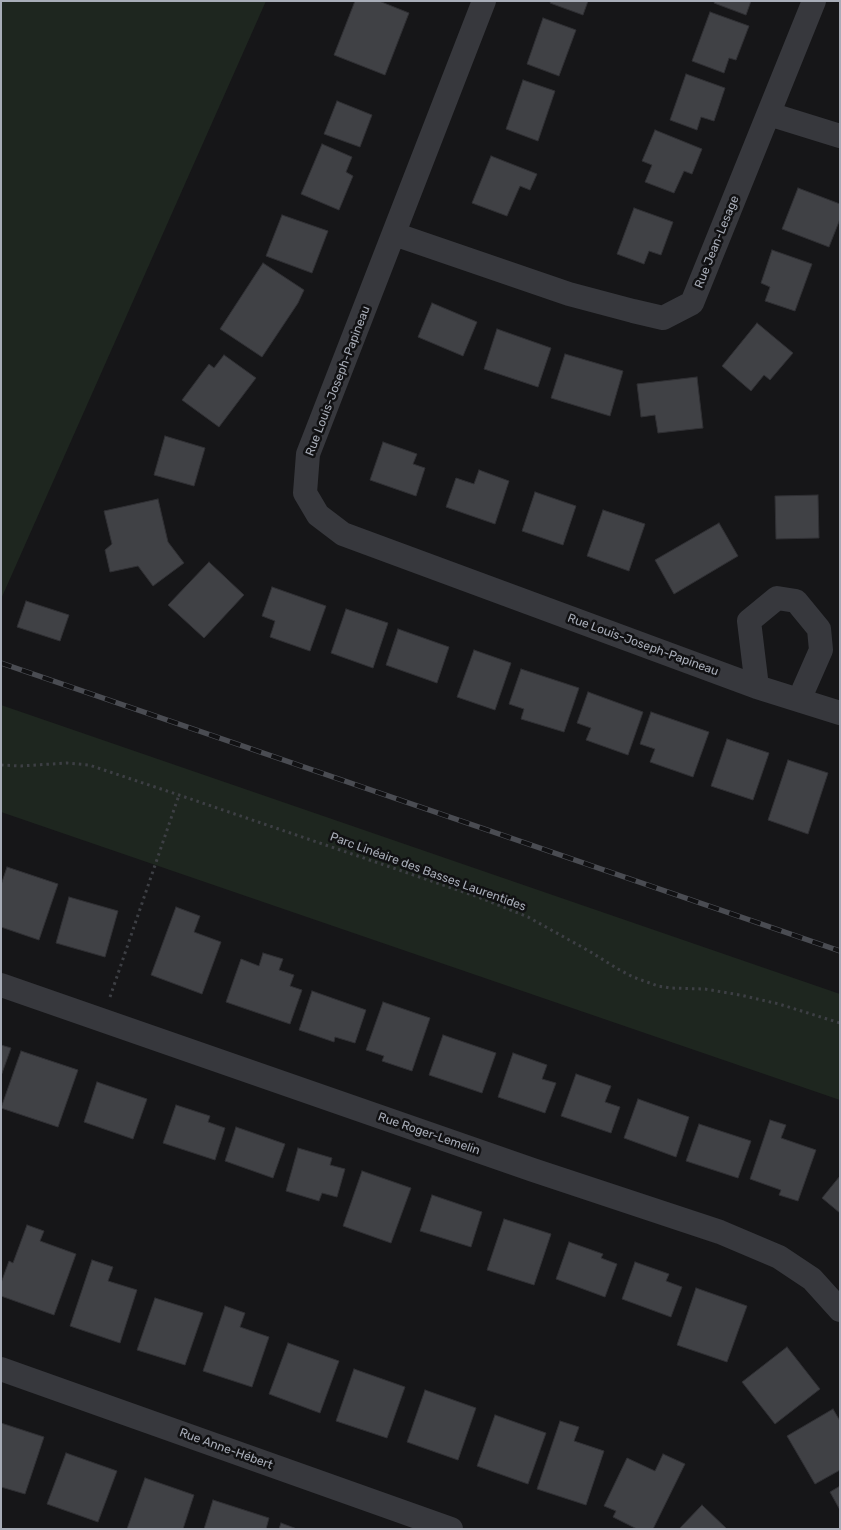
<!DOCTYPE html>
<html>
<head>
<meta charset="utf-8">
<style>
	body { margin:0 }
	#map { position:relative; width:841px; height:1530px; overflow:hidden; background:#161618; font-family:Rubik,sans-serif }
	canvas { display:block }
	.frame { position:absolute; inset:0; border:2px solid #a8adb8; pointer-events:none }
</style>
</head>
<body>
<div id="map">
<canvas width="841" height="1530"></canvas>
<div class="frame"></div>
</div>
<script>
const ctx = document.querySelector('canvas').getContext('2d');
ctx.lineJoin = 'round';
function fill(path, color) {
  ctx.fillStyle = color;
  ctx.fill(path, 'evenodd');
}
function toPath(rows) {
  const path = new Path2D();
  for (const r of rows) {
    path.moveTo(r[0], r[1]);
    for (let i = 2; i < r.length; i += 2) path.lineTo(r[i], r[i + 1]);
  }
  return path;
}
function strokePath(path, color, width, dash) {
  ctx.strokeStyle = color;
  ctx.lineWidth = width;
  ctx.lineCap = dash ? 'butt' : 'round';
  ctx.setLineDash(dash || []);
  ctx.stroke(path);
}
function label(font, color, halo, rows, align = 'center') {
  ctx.font = font + ' Rubik,sans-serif';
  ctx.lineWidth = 5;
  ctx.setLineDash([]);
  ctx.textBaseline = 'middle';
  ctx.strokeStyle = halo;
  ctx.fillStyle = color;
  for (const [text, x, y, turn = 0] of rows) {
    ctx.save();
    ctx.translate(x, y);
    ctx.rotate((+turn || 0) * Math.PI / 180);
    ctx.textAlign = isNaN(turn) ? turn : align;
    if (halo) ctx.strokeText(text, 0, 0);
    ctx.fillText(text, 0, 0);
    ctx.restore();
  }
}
const green = toPath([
	[1,1,266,1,1,599],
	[1,705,840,994,840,1100,1,812]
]);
const building = toPath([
	[355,1,379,1,409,13,385,75,334,55,355,1],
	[551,1,588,1,583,15,550,3,551,1],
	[715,1,751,1,746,15,714,3,715,1],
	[710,12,749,26,736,60,729,58,724,73,692,61,710,12],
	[543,18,576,30,559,76,527,64,543,18],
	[686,74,725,88,714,121,701,117,697,130,670,120,686,74],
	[523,80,555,91,538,141,506,129,523,80],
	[337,101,372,115,360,147,324,134,337,101],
	[655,130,702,149,692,174,684,171,674,193,645,182,652,165,642,161,655,130],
	[322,144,352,157,346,172,353,176,339,210,301,194,322,144],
	[491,156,537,174,530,190,520,186,507,216,472,203,491,156],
	[798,188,840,204,840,219,829,247,782,229,798,188],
	[634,208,673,222,661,255,649,251,644,264,617,254,634,208],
	[282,215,328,231,312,273,266,256,282,215],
	[772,250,812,264,795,311,765,301,770,287,761,283,772,250],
	[263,263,304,290,298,303,262,357,220,329,263,263],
	[432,303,477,322,463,356,418,337,432,303],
	[757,323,793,353,770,380,764,375,751,391,722,366,757,323],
	[497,329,551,348,538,387,484,369,497,329],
	[565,354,623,371,610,416,551,398,565,354],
	[224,355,256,378,219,427,182,400,209,364,214,368,224,355],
	[697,377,703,428,658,433,655,415,641,417,637,384,697,377],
	[165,436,205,448,194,486,154,475,165,436],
	[383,442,417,454,413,464,425,468,416,496,370,480,383,442],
	[479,470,509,481,495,524,446,507,456,478,474,484,479,470],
	[535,492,576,506,563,545,522,531,535,492],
	[818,495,819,538,776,539,775,496,818,495],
	[158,499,168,542,184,563,153,586,138,566,110,572,105,550,112,544,104,511,158,499],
	[603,510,645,524,629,571,587,556,603,510],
	[719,523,738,556,674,594,655,560,719,523],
	[209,562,244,595,204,638,168,605,209,562],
	[272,587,326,606,310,651,270,637,275,621,262,616,272,587],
	[26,601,69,615,60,641,17,627,26,601],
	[346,609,388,623,373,668,331,653,346,609],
	[398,629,449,647,437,683,386,665,398,629],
	[474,650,511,663,495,710,457,697,474,650],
	[521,669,579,688,564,732,521,719,524,709,509,704,521,669],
	[588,692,643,712,628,755,586,740,591,728,577,723,588,692],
	[651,712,709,732,693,777,650,762,655,749,640,744,651,712],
	[727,739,769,753,753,800,711,786,727,739],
	[788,760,828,773,808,834,768,820,788,760],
	[7,867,58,884,39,940,1,927,1,885,7,867],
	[69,897,118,911,105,957,56,943,69,897],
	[176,907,200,916,194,932,221,942,202,994,151,975,176,907],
	[263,953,283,959,279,970,294,975,290,986,302,990,290,1024,226,1002,241,959,259,966,263,953],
	[312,991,366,1010,355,1043,335,1037,334,1042,299,1030,312,991],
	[383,1002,430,1018,412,1071,382,1061,384,1056,366,1050,383,1002],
	[443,1035,496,1053,482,1093,429,1075,443,1035],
	[1,1045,11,1048,1,1076,1,1045],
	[21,1051,78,1070,58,1127,1,1108,21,1051],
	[513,1053,547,1065,542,1079,556,1083,545,1113,498,1097,513,1053],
	[576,1074,611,1086,605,1102,620,1107,611,1133,561,1116,576,1074],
	[97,1082,147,1099,133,1139,84,1122,97,1082],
	[638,1099,689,1117,676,1157,624,1138,638,1099],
	[176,1105,210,1116,208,1122,225,1128,215,1160,163,1143,176,1105],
	[770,1120,786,1125,781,1138,816,1150,798,1201,779,1195,781,1190,750,1179,770,1120],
	[699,1124,751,1141,738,1178,686,1161,699,1124],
	[236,1127,285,1144,273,1178,225,1161,236,1127],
	[298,1148,332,1158,330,1165,345,1169,337,1197,322,1193,319,1201,286,1191,298,1148],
	[362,1171,411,1188,391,1243,343,1226,362,1171],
	[840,1176,840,1213,822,1198,840,1176],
	[432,1195,482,1212,471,1247,420,1231,432,1195],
	[504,1219,551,1234,534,1285,487,1270,504,1219],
	[27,1225,44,1231,40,1241,76,1254,54,1315,1,1296,1,1283,9,1261,13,1263,27,1225],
	[569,1242,603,1254,601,1258,617,1264,605,1297,556,1279,569,1242],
	[92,1260,113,1267,108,1281,137,1290,120,1343,70,1326,92,1260],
	[635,1262,669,1274,666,1281,682,1287,671,1317,622,1299,635,1262],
	[696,1288,747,1306,727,1362,677,1345,696,1288],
	[155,1298,203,1313,185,1365,137,1350,155,1298],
	[225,1306,245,1313,240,1327,269,1337,252,1387,203,1371,225,1306],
	[288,1343,339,1361,320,1413,269,1394,288,1343],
	[787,1347,820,1389,775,1424,742,1382,787,1347],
	[354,1369,405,1387,387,1438,336,1421,354,1369],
	[425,1390,476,1408,458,1460,407,1442,425,1390],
	[833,1409,840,1421,840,1470,815,1484,787,1436,833,1409],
	[495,1415,546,1433,528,1484,477,1466,495,1415],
	[560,1421,579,1427,574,1441,604,1451,586,1505,537,1489,560,1421],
	[1,1423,44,1437,25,1494,1,1487,1,1423],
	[66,1453,117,1471,98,1522,47,1504,66,1453],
	[663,1454,685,1464,653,1529,637,1529,613,1517,616,1511,604,1506,627,1458,655,1471,663,1454],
	[145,1478,194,1495,183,1529,127,1529,145,1478],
	[840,1486,840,1510,830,1492,840,1486],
	[213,1500,269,1518,266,1529,204,1529,213,1500],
	[702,1505,727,1529,679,1529,702,1505],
	[281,1523,297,1529,279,1529,281,1523]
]);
const path = toPath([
	[1,765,21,766,67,763,89,765,179,795,478,897,528,917,589,951,618,969,633,977,658,986,670,988,705,989,740,995,779,1004,840,1023],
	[110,997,179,795]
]);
const street = toPath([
	[484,1,308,454,305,493,318,515,343,534,757,687,840,713],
	[769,114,840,136],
	[394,234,569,294,633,311,663,318,692,303,814,1],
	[757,687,749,621,777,598,796,601,819,629,821,650,799,700],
	[1,985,533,1170,720,1232,779,1257,812,1279,840,1310],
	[1,1369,451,1529]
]);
const rail = toPath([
	[1,663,840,951]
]);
const streetNames = [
	["Rue Jean-Lesage",717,242,-68],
	["Rue Louis-Joseph-Papineau",338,381,-69],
	["Rue Louis-Joseph-Papineau",643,645,20],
	["Parc Linéaire des Basses Laurentides",428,872,20],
	["Rue Roger-Lemelin",429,1134,19],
	["Rue Anne-Hébert",226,1449,20]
];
fill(green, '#1e261f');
fill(building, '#404145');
strokePath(building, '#303034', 1);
strokePath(path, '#3d3f44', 3, [2.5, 4]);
strokePath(street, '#37383d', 24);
strokePath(rail, '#4a4c52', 5.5);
strokePath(rail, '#111113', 4, [11]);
label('12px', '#a8adb8', '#111113', streetNames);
</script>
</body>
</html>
